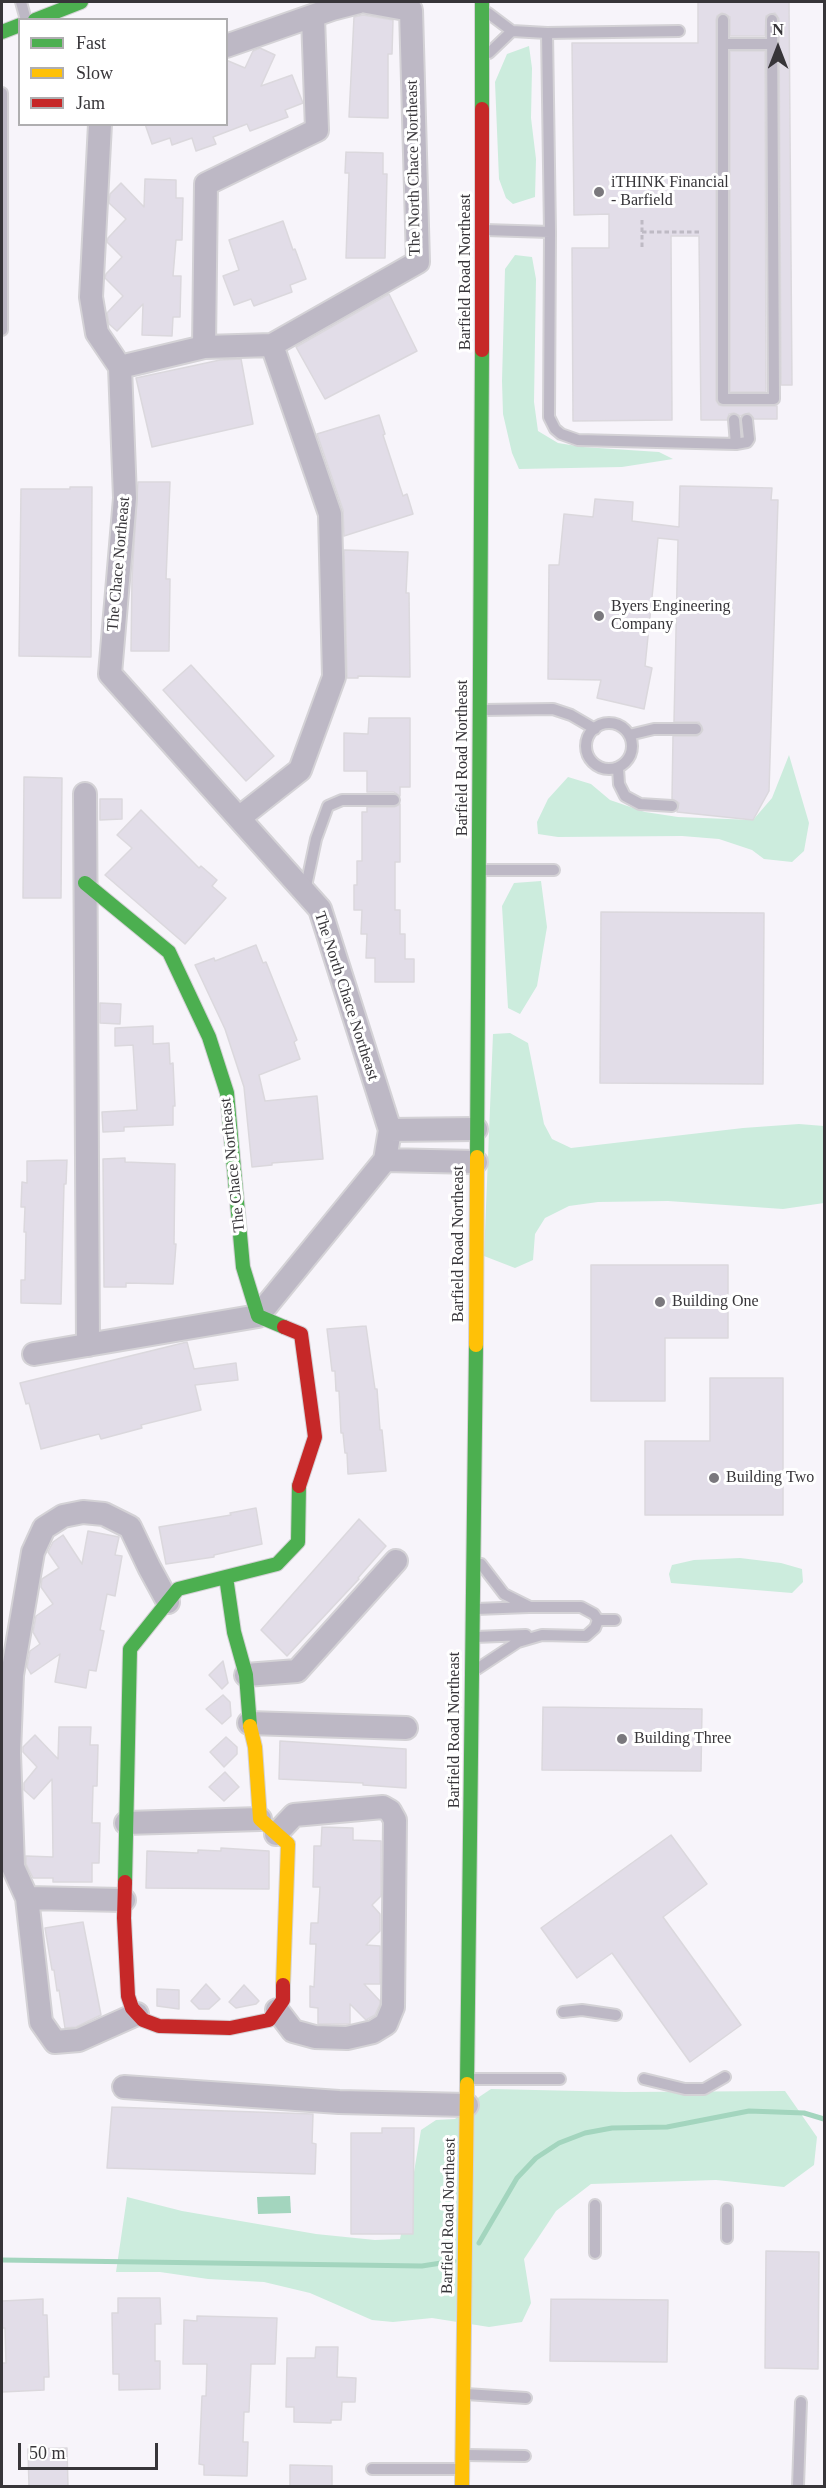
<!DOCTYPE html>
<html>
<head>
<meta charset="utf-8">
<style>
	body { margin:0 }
	#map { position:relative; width:826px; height:2488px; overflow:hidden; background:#f7f4fa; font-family:"Times New Roman",serif }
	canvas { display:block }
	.frame { position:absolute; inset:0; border:3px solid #373539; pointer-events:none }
	.legend { position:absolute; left:18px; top:18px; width:210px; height:108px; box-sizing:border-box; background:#fff; border:2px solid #afaeb0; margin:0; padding:8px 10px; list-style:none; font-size:18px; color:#373539 }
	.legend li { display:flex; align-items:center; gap:12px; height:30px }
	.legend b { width:30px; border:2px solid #afaeb0 }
	.north { position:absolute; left:748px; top:18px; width:60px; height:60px; -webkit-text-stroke:4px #fff; paint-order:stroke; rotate:0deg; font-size:16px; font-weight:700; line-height:24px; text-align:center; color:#373539 }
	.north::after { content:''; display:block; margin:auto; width:21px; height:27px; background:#373539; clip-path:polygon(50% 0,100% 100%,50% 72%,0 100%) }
	.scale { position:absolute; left:18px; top:2443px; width:140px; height:27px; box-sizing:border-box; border:3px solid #373539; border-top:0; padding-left:8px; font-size:18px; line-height:21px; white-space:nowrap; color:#373539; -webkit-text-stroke:4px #fff; paint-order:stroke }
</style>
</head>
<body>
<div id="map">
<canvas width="826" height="2488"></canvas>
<div class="frame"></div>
<ul class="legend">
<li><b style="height:8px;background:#4caf50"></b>Fast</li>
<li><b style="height:8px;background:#ffc107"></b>Slow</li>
<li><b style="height:8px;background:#c62828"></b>Jam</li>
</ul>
<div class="north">N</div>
<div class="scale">50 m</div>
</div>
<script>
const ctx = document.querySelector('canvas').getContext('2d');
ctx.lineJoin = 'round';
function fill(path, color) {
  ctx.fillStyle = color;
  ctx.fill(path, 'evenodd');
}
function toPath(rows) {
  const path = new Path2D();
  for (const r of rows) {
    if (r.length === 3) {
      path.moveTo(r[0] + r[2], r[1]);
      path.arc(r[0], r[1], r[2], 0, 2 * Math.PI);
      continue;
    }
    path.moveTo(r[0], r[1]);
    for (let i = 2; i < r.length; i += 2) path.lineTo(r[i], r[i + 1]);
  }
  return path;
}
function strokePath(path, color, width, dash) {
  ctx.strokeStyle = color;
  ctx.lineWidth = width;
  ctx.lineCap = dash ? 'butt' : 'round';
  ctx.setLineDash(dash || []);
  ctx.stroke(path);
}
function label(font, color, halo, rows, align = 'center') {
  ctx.font = font + ' "Times New Roman",serif';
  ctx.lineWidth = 6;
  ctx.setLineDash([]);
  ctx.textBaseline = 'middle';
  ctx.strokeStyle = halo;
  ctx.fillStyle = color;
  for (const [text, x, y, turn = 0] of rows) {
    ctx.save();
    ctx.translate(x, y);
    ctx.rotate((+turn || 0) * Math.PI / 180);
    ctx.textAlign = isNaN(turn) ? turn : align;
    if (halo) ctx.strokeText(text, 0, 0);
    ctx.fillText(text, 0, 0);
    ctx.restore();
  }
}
const green = toPath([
	[529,46,532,68,531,118,536,159,535,197,513,204,506,198,499,179,495,82,507,54],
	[515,255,532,257,536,279,534,402,538,431,558,443,583,447,659,452,673,459,622,467,519,469,512,453,503,414,502,381,505,269],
	[789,755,809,823,804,851,792,862,764,859,752,850,719,839,682,836,558,837,538,834,537,822,548,799,568,777,591,784,610,800,645,812,678,817,753,820,772,798],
	[541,881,547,927,537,986,520,1014,508,1008,502,906,514,883],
	[510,1033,528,1043,544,1124,552,1139,571,1148,743,1128,799,1124,824,1126,824,1203,783,1209,668,1201,598,1202,569,1206,545,1218,535,1234,533,1260,515,1268,484,1256,493,1034],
	[740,1558,781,1563,802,1569,803,1582,792,1593,671,1583,669,1574,672,1565,694,1560],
	[491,2089,625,2092,785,2091,817,2137,814,2165,784,2187,716,2180,591,2184,556,2211,524,2259,531,2303,522,2322,489,2327,432,2318,393,2322,372,2320,310,2293,264,2282,208,2279,160,2272,116,2272,127,2197,182,2211,316,2234,375,2240,400,2239,413,2178,421,2130,436,2120,455,2119,479,2097]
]);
const water = toPath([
	[290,2196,291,2213,258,2214,257,2197]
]);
const stream = toPath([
	[479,2243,517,2178,536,2158,559,2143,585,2133,612,2128,667,2127,749,2111,804,2113,824,2119],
	[2,2260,422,2266,454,2261]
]);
const building = toPath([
	[698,2,789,2,792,385,781,385,779,19,775,13,766,16,765,36,730,36,730,17,722,13,717,16,716,20,716,400,719,405,723,406,777,406,777,419,754,419,749,413,740,416,734,413,729,414,727,420,701,420,699,236,671,236,672,420,573,421,572,248,609,248,609,214,574,215,572,43,698,43,698,2],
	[363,15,393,20,392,54,388,54,388,118,349,117,354,17,363,15],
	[260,48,275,55,261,86,292,75,303,103,285,110,288,117,250,131,247,124,213,137,216,144,196,151,192,138,172,145,170,138,152,144,145,124,226,124,226,60,245,68,253,51,260,48],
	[730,51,765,51,766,392,730,392,730,51],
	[346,152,383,153,383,174,387,174,385,258,346,258,349,173,345,173,346,152],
	[145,179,176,180,176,198,183,198,182,240,176,240,173,276,181,276,180,317,173,317,172,336,142,335,143,304,117,331,109,324,107,313,123,296,105,278,106,274,122,257,107,242,108,238,126,219,109,203,110,194,121,183,144,207,145,179],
	[283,221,293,250,295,249,306,279,290,285,292,292,254,306,251,299,234,305,223,276,239,270,229,240,283,221],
	[389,294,417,351,325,399,296,347,389,294],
	[241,359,253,424,152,447,136,378,220,360,241,359],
	[379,415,385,434,383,435,403,496,407,494,413,514,344,536,343,510,317,434,379,415],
	[138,482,170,482,166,579,170,579,169,651,131,651,132,578,138,482],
	[680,486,772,488,771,500,778,500,769,791,753,820,677,812,679,803,672,799,673,736,697,736,703,730,699,722,674,722,678,540,658,538,645,666,652,668,644,709,597,698,601,680,548,679,549,565,559,565,564,514,593,517,595,499,633,502,632,521,679,527,680,486],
	[70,487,92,487,91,657,19,656,21,489,70,489,70,487],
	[344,550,408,552,406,593,409,593,410,677,358,676,358,678,347,678,344,550],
	[191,665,274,756,246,781,163,690,191,665],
	[369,718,410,718,410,787,400,787,400,796,394,792,367,792,367,771,344,771,344,733,368,734,369,718],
	[24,777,62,778,61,898,23,898,24,777],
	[100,799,122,799,122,819,100,820,100,799],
	[400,804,400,862,395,862,395,910,400,910,400,934,405,934,405,959,414,959,414,982,375,982,375,958,366,958,367,934,361,934,362,910,354,910,354,885,357,885,357,861,362,861,362,812,367,812,367,807,394,807,400,804],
	[141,810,199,868,201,866,217,880,212,886,226,898,185,944,105,875,132,848,117,835,141,810],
	[601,912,764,913,763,1084,600,1083,601,912],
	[256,945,263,963,266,962,297,1040,294,1042,300,1059,259,1075,265,1101,317,1096,323,1159,272,1163,272,1165,252,1167,244,1087,225,1029,195,965,214,958,215,961,256,945],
	[100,1003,121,1004,120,1024,100,1023,100,1003],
	[153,1026,153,1044,169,1043,170,1064,173,1063,175,1106,173,1106,173,1125,124,1127,124,1131,103,1132,102,1112,137,1110,133,1045,115,1046,115,1028,153,1026],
	[125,1158,125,1162,175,1164,174,1244,176,1244,173,1284,126,1283,126,1287,104,1287,103,1159,125,1158],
	[67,1160,66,1184,64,1184,61,1304,21,1303,21,1280,25,1280,26,1232,24,1232,25,1207,21,1207,22,1182,27,1183,27,1161,67,1160],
	[591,1265,728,1265,728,1338,665,1338,665,1401,591,1401,591,1265],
	[366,1326,375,1389,377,1389,380,1430,382,1430,386,1471,348,1474,347,1453,345,1453,343,1433,341,1433,339,1391,336,1391,335,1371,332,1371,327,1329,366,1326],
	[187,1342,194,1369,236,1363,238,1380,195,1385,201,1410,141,1425,142,1428,101,1439,99,1434,41,1449,29,1403,26,1404,20,1383,187,1342],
	[710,1378,783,1378,783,1515,645,1515,645,1441,710,1441,710,1378],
	[256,1508,262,1544,214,1555,214,1557,166,1564,159,1527,231,1515,230,1513,256,1508],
	[359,1519,386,1546,358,1578,359,1579,287,1656,261,1630,359,1519],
	[88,1531,119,1537,115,1555,122,1556,115,1596,107,1594,100,1630,104,1631,96,1671,89,1670,86,1688,55,1682,60,1654,31,1674,27,1667,30,1651,40,1644,33,1632,36,1616,53,1604,41,1587,42,1579,59,1568,48,1552,53,1542,63,1535,82,1564,88,1531],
	[223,1661,228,1683,222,1689,209,1675,223,1661],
	[223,1695,230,1702,231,1716,222,1724,206,1709,223,1695],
	[543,1707,702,1709,701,1771,542,1770,543,1707],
	[59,1727,91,1727,90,1745,98,1745,97,1786,93,1786,92,1823,100,1823,99,1863,92,1863,92,1882,53,1882,53,1878,33,1878,26,1864,26,1856,53,1857,52,1779,34,1799,24,1790,24,1783,37,1767,23,1752,23,1747,35,1735,58,1759,59,1727],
	[226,1737,237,1747,237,1754,224,1767,210,1752,226,1737],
	[280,1741,406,1749,406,1788,363,1785,363,1783,279,1779,280,1741],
	[225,1772,239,1787,224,1801,209,1787,225,1772],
	[322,1827,353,1828,353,1840,381,1841,381,1896,372,1905,380,1914,380,1931,366,1945,380,1946,380,1984,364,1984,380,2001,380,2004,375,2015,366,2020,350,2004,350,2024,318,2024,318,2008,310,2007,310,1986,314,1987,316,1944,310,1944,311,1923,318,1923,320,1887,313,1887,314,1846,321,1846,322,1827],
	[671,1835,707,1884,663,1917,741,2025,690,2062,612,1953,577,1978,541,1928,671,1835],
	[221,1848,269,1851,269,1889,146,1888,147,1851,198,1853,198,1850,221,1851,221,1848],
	[83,1922,101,2015,76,2027,65,2028,59,1990,57,1991,54,1970,52,1970,45,1928,83,1922],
	[206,1984,220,1999,209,2009,199,2009,191,2001,206,1984],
	[244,1985,259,2001,256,2004,236,2008,229,2002,244,1985],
	[157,1989,179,1990,179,2009,157,2006,157,1989],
	[112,2107,313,2114,312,2143,316,2144,315,2174,107,2168,112,2107],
	[382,2128,414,2128,413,2234,351,2234,351,2133,382,2133,382,2128],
	[766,2251,819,2252,818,2369,765,2368,766,2251],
	[118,2298,160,2298,161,2324,155,2324,155,2361,160,2361,160,2389,119,2390,119,2374,113,2374,112,2313,118,2313,118,2298],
	[43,2299,43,2315,47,2315,49,2377,44,2377,44,2390,2,2392,2,2363,6,2363,5,2328,2,2328,2,2301,43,2299],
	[551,2299,668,2300,667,2362,550,2361,551,2299],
	[197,2316,277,2318,275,2364,251,2364,249,2412,244,2412,243,2442,248,2442,247,2476,204,2475,204,2465,199,2464,202,2396,206,2396,207,2364,183,2364,184,2320,197,2321,197,2316],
	[316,2347,338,2347,337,2377,356,2378,355,2402,342,2402,341,2420,331,2420,331,2423,294,2422,294,2407,286,2407,287,2358,315,2358,316,2347],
	[67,2448,68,2487,29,2487,28,2449,67,2448],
	[290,2465,332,2466,332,2487,290,2487,290,2465]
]);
const path = toPath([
	[642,232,702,232],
	[642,247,642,217]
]);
const lane = toPath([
	[21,2,26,20],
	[488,13,512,31,547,33],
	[723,20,723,399,774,399,772,20],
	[679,31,547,33,550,232,549,417,555,429,561,434,578,440,736,444,747,442,749,439,747,420],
	[723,44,772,44],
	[489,53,512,31],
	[2,93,2,330],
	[485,230,550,232],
	[734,420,736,444],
	[483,710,553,709,571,715,595,729],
	[609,746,23],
	[629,735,654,729,696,729],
	[618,768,619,784,625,796,640,804,672,806],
	[482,870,554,870],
	[305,891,316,839,328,806,342,800,394,800],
	[481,1564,504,1594,530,1607,581,1607,594,1614,598,1620,615,1620],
	[476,1609,529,1607],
	[475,1637,526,1635],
	[477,1669,518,1642,542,1635,586,1636,595,1628,598,1620],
	[563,2012,582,2010,616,2015],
	[468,2079,560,2079],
	[644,2079,685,2089,704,2089,725,2077],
	[727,2209,727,2238],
	[595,2253,595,2205],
	[466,2394,526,2398],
	[466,2455,525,2456],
	[372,2469,459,2469],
	[798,2486,801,2402]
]);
const street = toPath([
	[226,46,332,9,359,2],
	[100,124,91,297,97,333,120,367],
	[204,347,206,184,317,130,313,17],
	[120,367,204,347,272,345,418,262,411,10,367,2],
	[85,794,88,1345],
	[239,818,300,770,334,677,330,514,272,345],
	[390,1130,476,1129],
	[385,1160,476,1162],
	[34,1354,258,1316,385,1160,390,1130,320,909,110,674,125,498,120,367],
	[246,1675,297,1671,396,1561],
	[249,1723,406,1728],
	[126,1823,260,1819],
	[276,1834,294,1815,383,1807,390,1811,395,1820,393,2007,386,2024,373,2032,347,2038,315,2037,293,2031,277,2010],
	[27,1898,13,1867,9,1753,12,1675,33,1552,44,1528,63,1516,83,1512,104,1514,130,1527,149,1567,168,1602],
	[124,1900,27,1898,41,2022,55,2042,79,2040,137,2014],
	[124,2087,339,2102,467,2105]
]);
const fast = toPath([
	[482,2,482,109],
	[35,20,81,2],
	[2,32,20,25],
	[85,883,169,952,209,1037,227,1093,243,1267,258,1316,284,1327],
	[477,1157,482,350],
	[226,1577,234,1632,246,1675,250,1726],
	[125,1882,130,1649,178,1589,277,1564,298,1542,299,1486],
	[467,2084,476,1345]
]);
const slow = toPath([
	[476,1345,477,1157],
	[250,1726,255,1747,260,1819,288,1844,283,1985],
	[462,2486,467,2084]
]);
const jam = toPath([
	[482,109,482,350],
	[284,1327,301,1334,315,1437,299,1486],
	[125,1882,124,1918,128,1996,132,2008,143,2020,159,2026,230,2028,269,2020,283,2000,283,1985]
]);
const markers = [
	[599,192,6,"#7a787d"],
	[599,616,6,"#7a787d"],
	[660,1302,6,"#7a787d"],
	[714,1478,6,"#7a787d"],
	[622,1739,6,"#7a787d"]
];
const streetNames = [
	["The North Chace Northeast",414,168,-91],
	["Barfield Road Northeast",466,272,-90],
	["The Chace Northeast",119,564,-85],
	["Barfield Road Northeast",463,758,-90],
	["The North Chace Northeast",346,996,72],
	["The Chace Northeast",233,1165,-96],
	["Barfield Road Northeast",459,1244,-90],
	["Barfield Road Northeast",455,1730,-90],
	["Barfield Road Northeast",449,2216,-89]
];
const poiNames = [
	["iTHINK Financial",611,183],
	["- Barfield",611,201],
	["Byers Engineering",611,607],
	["Company",611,625],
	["Building One",672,1302],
	["Building Two",726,1478],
	["Building Three",634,1739]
];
fill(green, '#ccecdd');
fill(water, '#a3d5be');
strokePath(stream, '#a3d5be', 5);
fill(building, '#e2dde8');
strokePath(building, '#dbd8dd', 1.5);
strokePath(lane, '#d4d2d6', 14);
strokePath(street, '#d4d2d6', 26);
strokePath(fast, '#d4d2d6', 16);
strokePath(slow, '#d4d2d6', 16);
strokePath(jam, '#d4d2d6', 16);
strokePath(path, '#bebac4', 3, [4.5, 3]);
strokePath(lane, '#bdb8c5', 10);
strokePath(street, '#bdb8c5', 22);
strokePath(fast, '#4caf50', 14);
strokePath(slow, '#ffc107', 14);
strokePath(jam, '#c62828', 14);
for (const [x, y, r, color] of markers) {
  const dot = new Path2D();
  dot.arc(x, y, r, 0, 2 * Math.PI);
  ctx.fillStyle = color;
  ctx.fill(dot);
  strokePath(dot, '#fff', 2);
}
label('16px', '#373539', '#fff', streetNames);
label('16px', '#373539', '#fff', poiNames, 'left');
</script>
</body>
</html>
